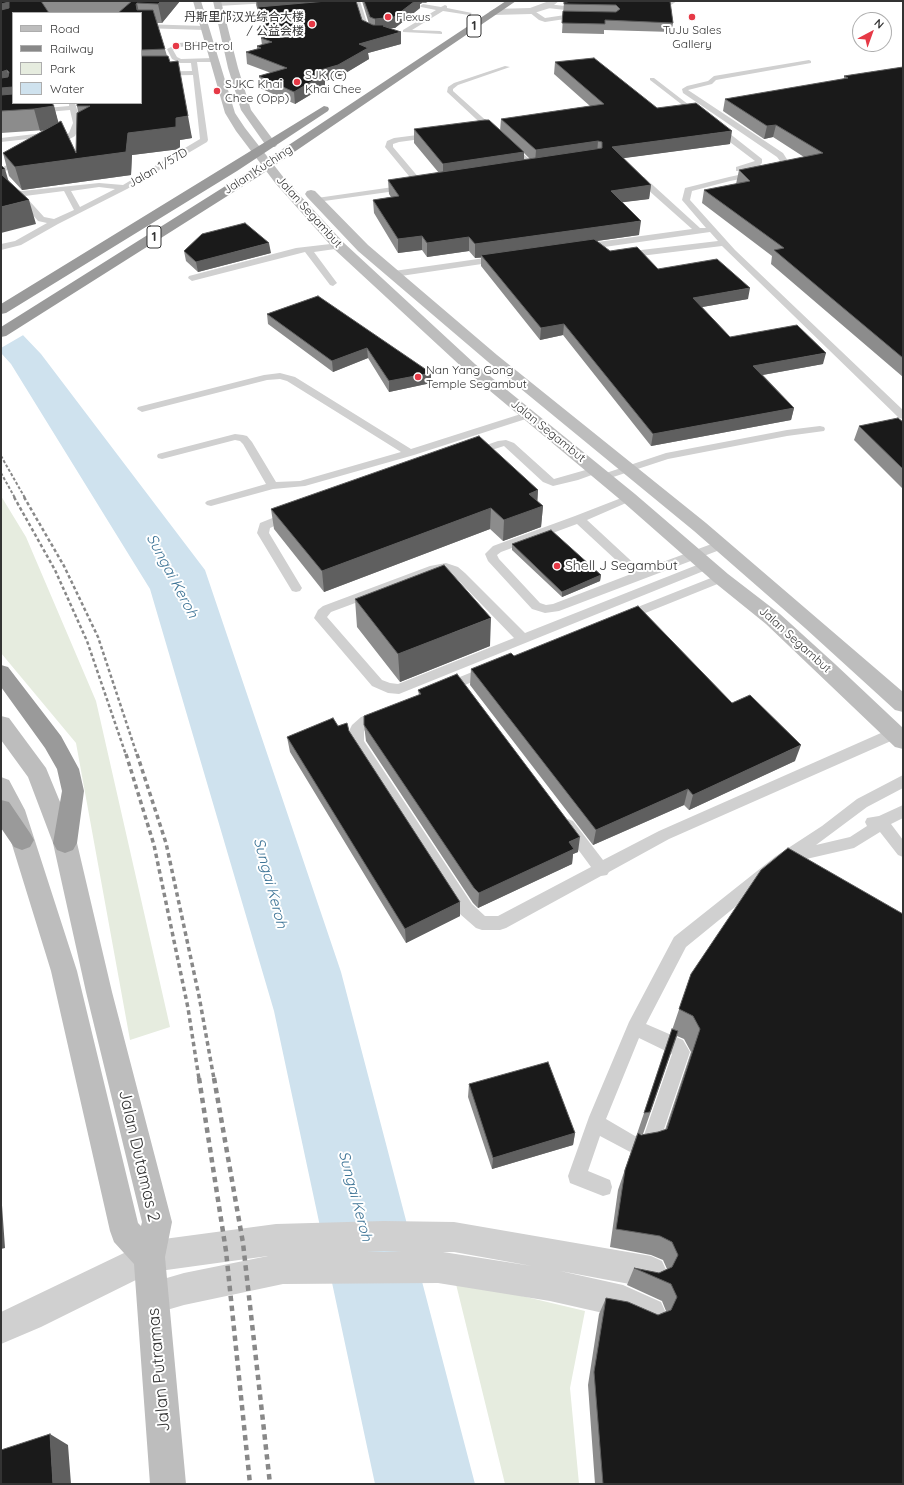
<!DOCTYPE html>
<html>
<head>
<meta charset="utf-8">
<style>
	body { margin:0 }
	#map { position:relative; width:904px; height:1485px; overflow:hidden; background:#fff; font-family:Quicksand,sans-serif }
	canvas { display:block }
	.frame { position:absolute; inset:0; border:2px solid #333; pointer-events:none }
	.legend { position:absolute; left:12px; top:12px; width:130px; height:92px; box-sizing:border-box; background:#fff; border:1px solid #adadad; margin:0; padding:5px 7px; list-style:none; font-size:12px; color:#333 }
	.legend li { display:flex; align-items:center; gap:8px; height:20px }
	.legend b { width:20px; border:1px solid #adadad }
	.north { position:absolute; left:852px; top:12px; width:40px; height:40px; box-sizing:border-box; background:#fff; border:1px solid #adadad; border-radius:50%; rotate:41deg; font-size:11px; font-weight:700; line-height:16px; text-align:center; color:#333 }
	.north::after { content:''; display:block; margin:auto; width:14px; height:18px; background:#e63946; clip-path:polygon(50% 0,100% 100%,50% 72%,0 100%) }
</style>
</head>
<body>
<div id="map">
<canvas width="904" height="1485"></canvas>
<div class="frame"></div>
<ul class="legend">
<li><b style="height:5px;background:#bdbdbd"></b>Road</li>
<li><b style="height:5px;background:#888"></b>Railway</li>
<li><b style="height:11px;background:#e6ecdf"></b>Park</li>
<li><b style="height:11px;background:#cfe2ee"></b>Water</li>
</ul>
<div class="north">N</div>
</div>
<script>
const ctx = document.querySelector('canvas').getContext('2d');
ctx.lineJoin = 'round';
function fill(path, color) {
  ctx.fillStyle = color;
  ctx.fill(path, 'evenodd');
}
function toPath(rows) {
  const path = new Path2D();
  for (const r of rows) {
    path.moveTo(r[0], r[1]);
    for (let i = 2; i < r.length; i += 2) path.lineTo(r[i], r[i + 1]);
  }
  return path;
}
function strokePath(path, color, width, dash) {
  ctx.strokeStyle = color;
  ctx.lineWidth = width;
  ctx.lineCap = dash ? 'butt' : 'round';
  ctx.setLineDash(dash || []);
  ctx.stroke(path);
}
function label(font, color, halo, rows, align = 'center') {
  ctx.font = font + ' Quicksand,"Noto Sans SC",sans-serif';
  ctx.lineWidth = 4;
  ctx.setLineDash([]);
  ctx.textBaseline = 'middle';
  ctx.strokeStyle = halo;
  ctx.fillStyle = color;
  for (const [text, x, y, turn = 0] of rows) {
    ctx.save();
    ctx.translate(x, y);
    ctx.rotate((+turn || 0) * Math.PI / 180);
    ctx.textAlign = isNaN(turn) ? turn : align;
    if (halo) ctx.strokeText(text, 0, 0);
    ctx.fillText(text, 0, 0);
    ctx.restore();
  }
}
const green = toPath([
	[1,496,26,537,96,701,170,1027,130,1040,76,743,1,653],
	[455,1280,585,1311,570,1388,579,1484,505,1484]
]);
const water = toPath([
	[1,312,41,354,205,570,341,972,475,1484,375,1484,274,1011,150,589,11,364,1,353]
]);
const pier = toPath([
	[1,310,25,334,1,348]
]);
const lane = toPath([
	[240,1,272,1,269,3,218,6,215,4,218,2,240,1],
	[354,1,360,1,369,29,377,32,377,34,373,34,363,30,354,1],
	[575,1,582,1,566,10,547,8,544,6,547,4,565,6,575,1],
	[423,4,441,7,445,5,447,6,447,8,472,13,469,15,443,11,412,30,440,31,442,32,442,34,403,32,403,30,436,10,421,7,420,6,423,4],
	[529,10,533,10,545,18,565,15,581,15,584,17,581,19,565,19,545,22,539,20,529,12,529,10],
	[277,11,280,13,279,14,221,19,218,17,221,15,277,11],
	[141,24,205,26,208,28,205,30,141,28,141,24],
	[209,40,212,42,211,43,180,47,173,50,177,57,181,59,214,58,217,60,214,62,197,62,208,140,207,142,127,189,58,224,21,245,1,250,1,244,15,241,47,223,38,221,15,194,15,190,22,191,99,183,123,185,200,139,193,75,141,76,141,72,192,71,191,63,180,63,172,59,167,49,179,43,209,40],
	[99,187,115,189,80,207,71,191,99,187],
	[64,191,74,210,54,219,44,217,25,196,64,191],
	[809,60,811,61,811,63,716,80,712,84,688,90,783,153,788,161,776,172,730,181,692,191,690,200,735,250,903,410,903,419,899,418,722,246,624,258,620,255,624,252,718,241,710,232,583,250,579,247,583,244,692,229,638,181,638,177,644,177,700,228,706,228,682,200,685,188,729,177,771,168,780,161,777,157,683,93,682,89,687,86,708,81,714,76,809,60],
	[505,66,510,67,458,85,453,89,453,91,538,167,538,171,532,171,447,92,448,87,454,83,505,66],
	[650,78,654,78,702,115,702,117,698,117,650,80,650,78],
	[69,103,75,103,81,123,75,136,52,149,48,147,49,145,69,133,73,123,70,110,1,116,1,112,69,106,69,103],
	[714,126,720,126,762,159,762,163,759,166,739,171,736,171,736,167,755,161,714,130,714,126],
	[52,132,55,132,55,136,1,142,1,138,52,132],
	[433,133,436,133,436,137,399,142,393,144,393,147,425,185,421,187,418,187,385,147,387,141,394,138,433,133],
	[21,158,27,158,28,160,1,173,1,168,21,158],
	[407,185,410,185,410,189,317,202,313,200,317,198,407,185],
	[339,243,342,244,343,246,342,248,314,252,337,283,333,286,330,285,305,252,192,281,188,278,189,276,296,248,339,243],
	[499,256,503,259,502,261,394,277,390,274,394,271,499,256],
	[280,373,295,377,411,449,524,413,528,412,533,415,532,417,414,455,305,486,273,489,211,506,207,505,205,503,207,501,266,484,243,444,240,441,235,440,162,459,158,458,157,456,158,454,235,434,243,435,247,436,252,442,276,482,300,481,401,452,287,381,280,379,267,380,142,412,137,409,138,407,264,375,280,373],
	[820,426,824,427,825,429,824,431,787,436,668,459,604,480,598,477,600,475,666,453,787,430,820,426],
	[506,440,514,443,554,479,596,467,601,470,600,472,578,480,553,486,543,482,504,446,473,456,468,453,469,451,498,441,506,440],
	[629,495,633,496,635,498,633,500,587,520,641,570,717,542,725,542,727,545,725,548,559,611,545,613,532,609,488,561,485,554,493,546,575,516,629,495],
	[577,524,631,574,553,604,546,605,540,603,499,559,497,555,501,552,577,524],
	[290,511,294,513,296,515,294,517,270,528,269,533,302,588,300,591,296,592,292,591,257,533,260,523,290,511],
	[707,561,711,562,713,565,711,568,399,694,388,693,372,686,314,618,318,610,323,606,430,566,446,563,458,567,465,573,525,633,707,561],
	[445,571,457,579,514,638,398,684,390,683,382,680,327,617,331,612,436,573,445,571],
	[721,574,725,575,727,578,725,581,628,620,624,621,620,620,618,617,620,614,721,574],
	[487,666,492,668,494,671,492,674,445,693,440,691,438,688,440,685,487,666],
	[380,710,385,711,387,715,385,719,371,725,364,731,364,741,472,904,485,916,498,916,591,867,563,829,561,825,563,821,568,819,573,821,603,860,659,831,890,729,895,728,900,729,902,733,900,737,669,839,609,872,607,875,601,876,506,928,500,930,482,930,476,928,460,914,350,742,350,729,352,725,361,717,380,710],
	[903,775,903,788,867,807,816,845,850,837,867,826,865,822,867,818,879,816,903,805,903,818,891,824,903,840,903,857,898,855,880,832,854,848,789,863,686,947,646,1024,683,1040,690,1052,657,1150,650,1152,634,1154,600,1136,588,1171,610,1180,612,1187,610,1194,603,1196,570,1183,568,1176,589,1117,629,1022,674,937,776,856,822,826,857,799,903,775],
	[639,1038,672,1054,644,1135,635,1136,606,1119,639,1038]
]);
const street = toPath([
	[549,1,559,1,550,8,531,14,494,15,489,12,494,9,530,8,549,1],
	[667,1,677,1,671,5,668,4,667,1],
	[384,1221,454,1222,651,1256,662,1261,667,1272,662,1283,651,1288,560,1271,623,1285,661,1302,666,1313,661,1324,650,1329,621,1317,550,1301,438,1283,283,1284,184,1305,153,1314,142,1309,137,1298,142,1287,153,1282,184,1273,268,1256,152,1272,41,1327,1,1344,1,1312,149,1241,276,1224,384,1221],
	[384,1251,401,1252,367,1252,384,1251],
	[443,1252,454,1252,532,1266,443,1252]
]);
const secondary = toPath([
	[193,1,201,1,235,113,245,128,284,178,344,243,475,364,635,494,728,574,780,614,835,664,903,728,903,749,895,747,766,624,714,582,623,502,465,370,334,249,276,184,236,131,225,113,193,1],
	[213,1,221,1,238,68,251,110,277,145,275,147,267,147,241,110,228,68,213,1],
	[311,190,315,191,368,245,497,355,706,523,903,692,903,712,895,710,805,628,694,531,487,361,358,251,307,197,305,194,307,191,311,190],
	[1,716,9,718,46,768,77,843,112,992,172,1222,165,1257,186,1484,150,1484,134,1264,114,1242,110,1231,51,971,1,809,1,777,9,780,25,810,77,971,138,1223,141,1226,142,1222,86,992,53,843,28,777,1,740,1,716]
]);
const highway = toPath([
	[506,1,516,1,259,176,6,336,1,337,1,327,251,170,506,1],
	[324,106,328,107,329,109,328,111,237,171,6,313,1,314,1,304,324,106],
	[1,665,8,667,61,736,79,769,84,791,77,843,73,850,65,853,57,850,53,843,62,791,57,769,45,748,1,687,1,665],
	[1,800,9,802,30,833,34,840,30,847,22,850,14,847,1,828,1,800]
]);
const railFar3 = toPath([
	[1,456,25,498],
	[1,473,15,498]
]);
const railFar2 = toPath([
	[14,497,55,570,87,641,126,755],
	[24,497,64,566,98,637,137,755]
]);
const railFar1 = toPath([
	[126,754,154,845,188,1008,199,1079],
	[137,754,166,843,199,996,214,1079]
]);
const rail = toPath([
	[199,1078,226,1251,250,1484],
	[214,1078,243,1243,270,1484]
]);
const wall = toPath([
	[1,1,180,1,162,23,157,23,192,138,180,140,180,149,132,155,131,175,22,190,9,176,3,153,45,130,1,133],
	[13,13,141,13,141,103,77,106,78,112,76,153,58,123,54,106,13,103],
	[256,1,356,1,362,20,369,24,362,1,429,1,426,3,422,3,420,4,420,8,395,28,390,28,401,44,368,53,369,59,339,77,325,81,325,86,295,104,260,88,259,76,271,73,247,64,246,52,257,49,257,46,262,45,261,38,265,37,260,17,259,11,258,11,256,5],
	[564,1,670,1,673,23,672,32,604,30,604,34,562,33],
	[555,62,657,108,730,144,623,158,651,185,649,199,622,202,639,235,597,241,610,251,658,269,748,299,702,307,730,337,823,364,763,375,794,408,791,420,651,446,563,335,540,340,481,266,481,258,475,258,469,251,427,257,422,250,398,253,374,213,373,200,391,197,389,194,388,180,439,173,414,143,414,129,500,131,501,119,590,106,554,74],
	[524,153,530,159,524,160],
	[903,67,903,377,771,264,772,256,702,203,704,190,736,184,739,170,804,157,773,137,764,139,723,111,725,99,844,79,844,76],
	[184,251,271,253,198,272,186,261],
	[318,296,431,383,389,392,368,358,333,372,268,324,267,314],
	[903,422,903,489,854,440,859,426],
	[538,490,537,502,543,506,541,527,503,541,490,529,324,592,274,529,271,509],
	[512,544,601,575,600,581,562,597,512,550],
	[355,599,490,646,400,682,357,627],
	[514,656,732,703,795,761,689,810,684,805,593,845,470,685,471,669],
	[418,690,578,852,573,854,572,864,478,908,473,903,366,741,364,725,419,695],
	[338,726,349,731,460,902,460,916,406,943,290,752,287,737],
	[691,974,903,1484,595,1484,588,1385,599,1314,606,1298,658,1315,666,1311,662,1301,627,1285,634,1268,659,1273,667,1269,663,1260,651,1255,610,1247,618,1190],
	[677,1036,684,1039,691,1052,665,1130,658,1132,641,1135,640,1134,643,1134],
	[469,1084,575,1133,573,1145,492,1169,468,1097]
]);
const shadedWall = toPath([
	[161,1,180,1,162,23,158,4],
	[257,1,335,1,258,7,259,11,258,11],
	[415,1,422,1,422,3,420,4,420,8,395,28,375,29,375,19],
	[9,2,13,18,1,24,1,4],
	[137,3,139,13,137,13,136,4],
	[401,32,401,44,368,53,369,59,339,77,325,81,325,86,295,104,294,92,317,71,359,44],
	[7,70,12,88,13,87,13,103,1,110,1,72],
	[54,106,60,128,40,131,34,109],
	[188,116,192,138,180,140,180,149,132,155,131,175,22,190,15,167,126,152,128,133,176,118],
	[776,125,773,137,764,139,767,126],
	[732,131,730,144,610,160,612,147],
	[598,141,597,154,535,163,536,150],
	[524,152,524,165,443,177,443,164],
	[5,169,12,193,1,185,1,170],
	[651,185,649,199,609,204,611,191],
	[29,200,36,224,1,233,1,207],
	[641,221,639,235,483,257,481,255,481,257,475,258,475,244],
	[422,236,422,250,398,253,398,239],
	[469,237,469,251,427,257,427,243],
	[269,243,271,253,198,272,196,262],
	[750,288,748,299,691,309,693,298],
	[564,324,563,335,540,340,541,328],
	[367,348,368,358,333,372,332,361],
	[826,353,823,364,751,377,753,366],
	[431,373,431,383,389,392,389,381],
	[794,408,791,420,651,446,653,434],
	[538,490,537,508,543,506,541,527,503,541,504,520,529,494],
	[491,508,490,529,324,592,322,571],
	[601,575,600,581,562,597,562,592],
	[491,618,490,646,400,682,398,654],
	[801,745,795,761,689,810,693,795],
	[688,789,684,805,593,845,596,830],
	[580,837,578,852,573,854,572,864,478,908,479,893,569,842],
	[460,902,460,916,406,943,405,929],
	[575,1133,573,1145,492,1169,493,1158],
	[1,1191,5,1248,1,1249],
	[50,1434,68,1445,71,1484,53,1484]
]);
const building = toPath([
	[1,1,41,1,49,13,13,13,13,87,1,88,1,78,8,77,9,72,7,70,1,72,1,10,9,8,9,2,1,4,1,1],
	[132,1,161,1,158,4,137,3,136,4,137,10,153,10,165,49,141,50,141,13,118,13,132,1],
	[327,1,356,1,362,20,373,25,385,25,383,26,401,32,359,44,368,48,338,65,317,71,324,74,294,92,259,76,287,68,246,52,261,48,257,46,272,42,261,38,268,36,266,35,258,7,327,1],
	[364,1,415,1,394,17,375,19,370,17,364,1],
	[569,1,670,1,673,23,605,20,605,24,562,23,563,11,616,12,620,9,616,5,564,4,564,2,567,2,569,1],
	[141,56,168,56,170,62,178,61,188,116,176,118,176,127,128,133,126,152,15,167,3,153,61,121,76,153,77,113,90,106,77,106,77,103,141,103,141,56],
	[594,58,657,108,696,103,732,131,612,147,651,185,611,191,641,221,475,244,469,237,427,243,422,236,398,239,373,200,399,196,388,180,602,148,602,142,598,141,536,150,501,119,604,104,555,62,594,58],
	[903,67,903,358,774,250,784,248,704,190,750,181,739,170,823,153,776,125,767,126,725,99,848,78,844,76,903,67],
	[13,94,13,103,52,103,54,106,34,109,1,111,1,95,13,94],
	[485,120,489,120,524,152,443,164,414,129,485,120],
	[1,165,5,169,1,170,1,165],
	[1,174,29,200,1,207,1,174],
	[245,223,269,243,196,262,184,251,202,234,245,223],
	[594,239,610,251,637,247,658,269,717,259,750,288,693,298,730,337,797,325,826,353,753,366,794,408,653,434,564,324,541,328,481,255,594,239],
	[318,296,431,373,389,381,367,348,332,361,267,314,318,296],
	[898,418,903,422,903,469,859,426,898,418],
	[479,436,538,490,529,494,543,506,504,520,491,508,322,571,271,509,479,436],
	[551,530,601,575,562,592,512,544,551,530],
	[444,565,491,618,398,654,355,599,444,565],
	[638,606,732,703,750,695,801,745,693,795,688,789,596,830,471,669,511,653,514,656,638,606],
	[457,674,580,837,569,842,574,849,479,893,474,888,364,725,364,716,421,694,418,690,457,674],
	[333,718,338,726,347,723,349,731,460,902,405,929,287,737,333,718],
	[788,848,903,914,903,1484,603,1484,594,1372,606,1298,628,1302,658,1315,671,1310,677,1297,671,1284,634,1268,659,1273,672,1267,678,1255,672,1242,660,1236,616,1229,625,1170,638,1133,641,1135,658,1132,667,1129,700,1029,693,1016,679,1009,691,974,761,870,788,848],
	[672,1029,678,1031,650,1112,644,1113,672,1029],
	[548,1062,575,1133,493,1158,469,1084,548,1062],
	[50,1434,53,1484,1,1484,1,1450,50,1434]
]);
const markers = [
	[388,17,4,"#e63946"],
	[692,17,4,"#e63946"],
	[312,24,4,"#e63946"],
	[176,46,4,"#e63946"],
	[297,82,4,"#e63946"],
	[217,91,4,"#e63946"],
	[418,377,4,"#e63946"],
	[557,566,4,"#e63946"]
];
const farPoinames = [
	["丹斯里邝汉光综合大楼",304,17,"right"],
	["/ 公益会楼",304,31,"right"],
	["Flexus",396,17],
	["TuJu Sales",692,30,"center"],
	["Gallery",692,44,"center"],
	["BHPetrol",184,46],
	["SJK (C)",305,75],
	["Khai Chee",305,89],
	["SJKC Khai",225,84],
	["Chee (Opp)",225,98],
	["Nan Yang Gong",426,370],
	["Temple Segambut",426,384]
];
const farStreetnames = [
	["Jalan 1/57D",158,168,-30],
	["Jalan Kuching",258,170,-33],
	["Jalan Segambut",309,212,48],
	["Jalan Segambut",548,431,39],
	["Jalan Segambut",795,640,42]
];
const shields = [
	[474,26,14],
	[154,237,14]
];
const shieldNames = [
	["1",474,26],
	["1",154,237]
];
const poiNames = [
	["Shell J Segambut",565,566]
];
const waterNames = [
	["Sungai Keroh",172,576,62],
	["Sungai Keroh",270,883,75],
	["Sungai Keroh",355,1196,75]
];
const nearStreetnames = [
	["Jalan Dutamas 2",139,1156,77],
	["Jalan Putramas",159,1370,-95]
];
fill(green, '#e6ecdf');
fill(water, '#cfe2ee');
fill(pier, '#fff');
fill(lane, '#d0d0d0');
fill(street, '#d0d0d0');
fill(secondary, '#bdbdbd');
fill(highway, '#9a9a9a');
strokePath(railFar3, '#888', 2, [3, 2]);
strokePath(railFar2, '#888', 2.5, [3.5, 2.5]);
strokePath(railFar1, '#888', 3.5, [4.5, 3.5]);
strokePath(rail, '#888', 4.5, [5.5, 4.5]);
fill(wall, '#8c8c8c');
fill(shadedWall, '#5f5f5f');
fill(building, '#1a1a1a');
strokePath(building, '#5f5f5f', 1);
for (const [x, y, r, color] of markers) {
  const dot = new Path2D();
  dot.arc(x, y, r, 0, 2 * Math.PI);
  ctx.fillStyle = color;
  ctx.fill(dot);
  strokePath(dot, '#fff', 1.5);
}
label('12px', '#333', '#fff', farPoinames, 'left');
label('12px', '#333', '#fff', farStreetnames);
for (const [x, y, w] of shields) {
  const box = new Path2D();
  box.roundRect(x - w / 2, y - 11, w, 22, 3);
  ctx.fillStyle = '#fff';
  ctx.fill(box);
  strokePath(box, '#333', 1);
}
label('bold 13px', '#333', null, shieldNames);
label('14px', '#333', '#fff', poiNames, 'left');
label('italic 15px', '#3f7597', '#fff', waterNames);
label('17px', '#333', '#fff', nearStreetnames);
</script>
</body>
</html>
